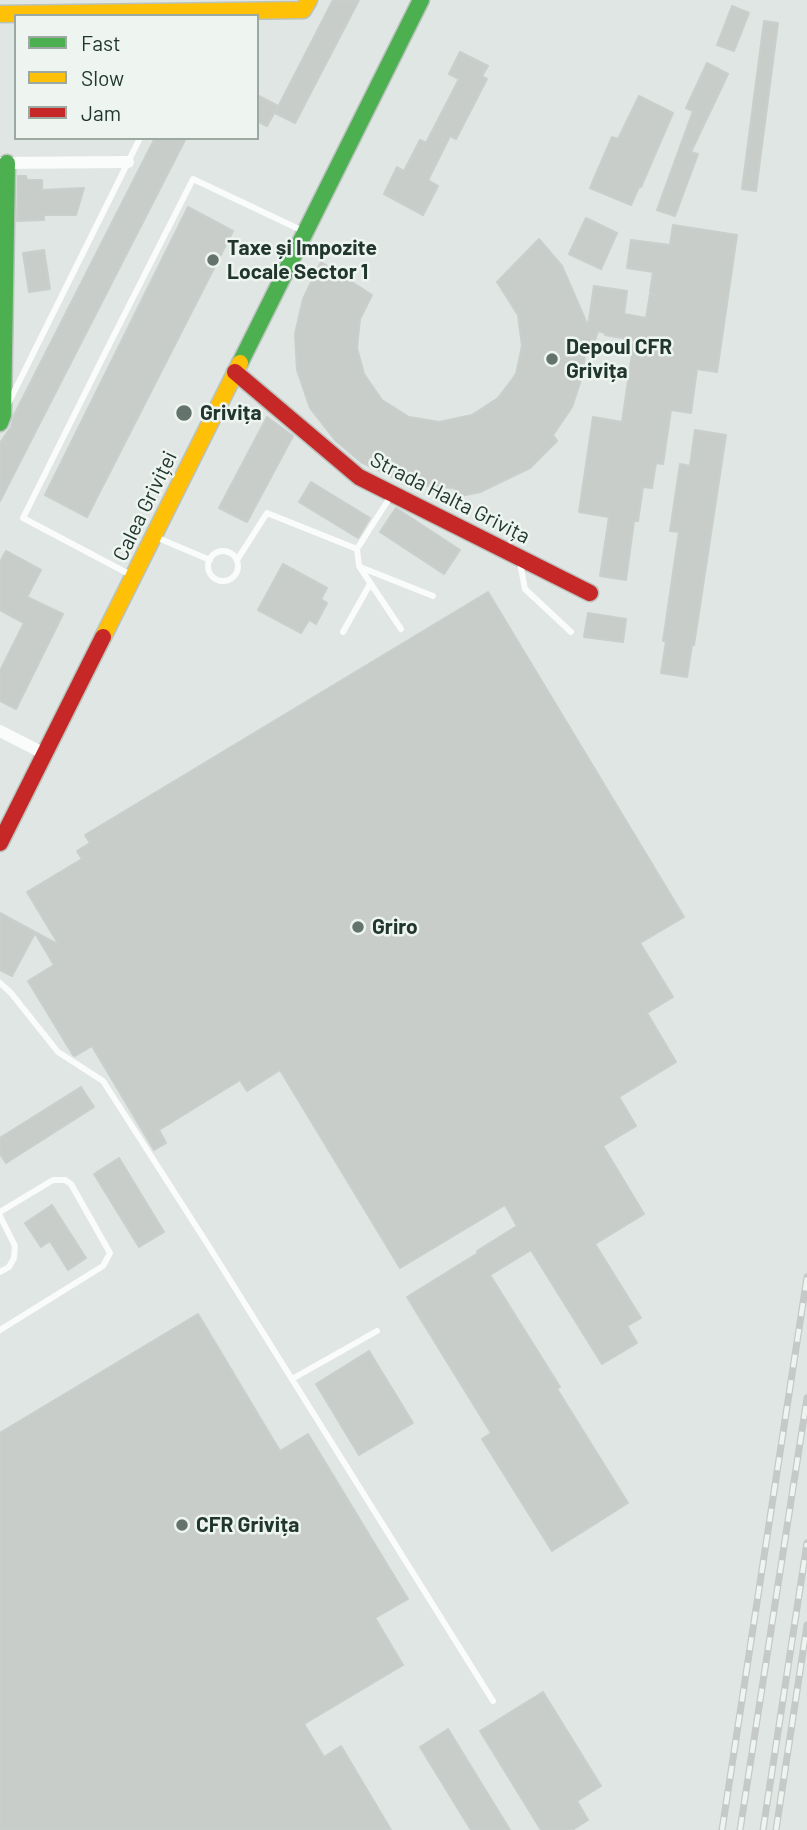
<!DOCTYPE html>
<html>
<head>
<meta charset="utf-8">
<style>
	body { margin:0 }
	#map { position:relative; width:807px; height:1830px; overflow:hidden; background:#e0e6e3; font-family:Barlow,sans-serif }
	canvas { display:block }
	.legend { position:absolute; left:14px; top:14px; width:245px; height:126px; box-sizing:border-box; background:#eef5f1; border:2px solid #9ca9a3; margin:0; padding:9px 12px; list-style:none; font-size:21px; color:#21372e }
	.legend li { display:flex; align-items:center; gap:14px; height:35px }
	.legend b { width:35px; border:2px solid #9ca9a3 }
</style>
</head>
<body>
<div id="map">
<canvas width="807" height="1830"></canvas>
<ul class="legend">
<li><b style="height:9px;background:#4caf50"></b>Fast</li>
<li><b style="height:9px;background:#ffc107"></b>Slow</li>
<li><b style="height:9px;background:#c62828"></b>Jam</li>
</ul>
</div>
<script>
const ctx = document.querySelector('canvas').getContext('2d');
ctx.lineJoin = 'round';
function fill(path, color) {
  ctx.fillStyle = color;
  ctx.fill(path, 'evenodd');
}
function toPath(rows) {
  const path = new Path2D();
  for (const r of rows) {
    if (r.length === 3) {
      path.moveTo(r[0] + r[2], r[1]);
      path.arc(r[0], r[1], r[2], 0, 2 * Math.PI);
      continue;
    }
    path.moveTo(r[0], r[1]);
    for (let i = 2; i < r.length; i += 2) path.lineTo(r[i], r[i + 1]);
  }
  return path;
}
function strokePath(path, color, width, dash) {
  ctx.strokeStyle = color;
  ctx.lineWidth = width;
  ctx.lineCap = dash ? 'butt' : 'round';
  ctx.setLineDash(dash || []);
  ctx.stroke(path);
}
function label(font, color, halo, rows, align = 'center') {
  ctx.font = font + ' Barlow,sans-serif';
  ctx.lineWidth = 5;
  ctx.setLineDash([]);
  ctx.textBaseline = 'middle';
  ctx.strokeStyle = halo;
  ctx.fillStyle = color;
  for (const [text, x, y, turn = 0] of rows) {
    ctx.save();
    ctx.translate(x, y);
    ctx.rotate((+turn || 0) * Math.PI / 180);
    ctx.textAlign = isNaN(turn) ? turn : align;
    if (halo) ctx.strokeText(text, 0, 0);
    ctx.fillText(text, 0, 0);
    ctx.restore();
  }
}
const building = toPath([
	[333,0,359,0,295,123,275,113,333,0],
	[732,6,749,13,734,51,717,45,732,6],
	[764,21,778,23,756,191,742,189,764,21],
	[460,52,488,66,482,76,487,79,456,139,450,136,428,180,438,186,423,215,384,194,397,167,404,171,420,140,426,143,459,79,449,74,460,52],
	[707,63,728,74,691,152,698,154,675,216,657,210,693,111,686,108,707,63],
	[257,95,278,106,267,126,257,121,257,95],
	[639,96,673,113,641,187,639,187,631,205,590,188,612,137,618,139,639,96],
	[155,138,186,138,0,501,0,443,11,427,14,415,155,138],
	[18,176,26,176,27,180,42,180,42,190,84,188,76,215,44,215,44,220,17,221,18,176],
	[188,207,233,231,87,517,45,495,188,207],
	[586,218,617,233,601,269,569,254,586,218],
	[673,225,737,235,717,372,697,369,691,413,671,410,663,464,656,463,652,488,643,487,638,521,634,521,626,580,600,576,609,517,579,512,593,417,622,422,634,340,605,335,605,333,598,331,590,355,585,354,583,374,572,407,553,435,557,441,530,468,480,492,456,497,455,488,425,486,393,477,361,462,335,440,310,408,297,370,295,334,303,299,321,262,372,295,360,319,357,348,364,374,382,400,409,417,439,422,472,415,498,398,516,374,522,346,518,315,497,282,539,239,562,266,588,326,594,286,627,291,624,314,646,318,650,294,657,296,650,292,653,272,627,268,631,240,670,245,673,225],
	[44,250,50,289,29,292,23,253,44,250],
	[267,417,293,436,247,522,219,508,267,417],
	[695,430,726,435,694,645,692,645,687,677,661,673,666,641,663,641,679,532,670,531,680,464,690,466,695,430],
	[311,482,370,518,358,538,299,502,311,482],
	[396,508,460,550,444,574,380,532,396,508],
	[6,551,41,570,27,597,63,614,16,709,0,701,0,671,24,623,0,610,0,562,6,551],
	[283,564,327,588,321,599,327,603,316,624,309,620,301,633,258,610,283,564],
	[488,592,684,917,640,943,673,997,647,1013,676,1062,619,1097,636,1126,603,1146,644,1214,595,1244,641,1318,627,1326,637,1343,602,1364,531,1250,490,1275,560,1387,557,1389,628,1503,552,1551,482,1439,491,1433,407,1297,478,1253,477,1251,517,1226,505,1205,400,1268,280,1070,247,1091,240,1080,159,1130,166,1143,154,1150,92,1046,75,1056,73,1055,28,981,54,965,35,933,12,976,0,970,0,913,59,945,27,892,82,859,77,851,90,843,85,835,488,592],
	[588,613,626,619,623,642,584,637,588,613],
	[81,1087,94,1107,6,1163,0,1154,0,1138,81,1087],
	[119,1158,164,1232,139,1247,94,1174,119,1158],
	[52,1205,86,1258,68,1270,50,1241,41,1247,25,1223,52,1205],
	[198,1314,280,1451,308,1434,408,1599,375,1618,403,1665,304,1724,324,1757,341,1746,391,1830,0,1830,0,1433,198,1314],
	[369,1351,413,1423,359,1455,316,1384,369,1351],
	[543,1692,601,1786,577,1801,588,1820,572,1830,541,1830,480,1731,543,1692],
	[448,1729,510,1830,471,1830,420,1747,448,1729]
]);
const lane = toPath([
	[8,404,140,138],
	[158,538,210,560],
	[357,549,392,494],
	[223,566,15],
	[237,560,267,513,357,549,359,566,401,629],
	[520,563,525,589,571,632],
	[360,567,433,596],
	[129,574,23,518,106,351,193,179,301,230],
	[343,632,370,584],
	[0,983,11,993,58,1052,103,1081,210,1248,493,1701],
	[0,1212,53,1180,65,1180,71,1184,110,1253,103,1266,0,1330],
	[0,1216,15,1246,14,1258,9,1267,0,1272],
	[292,1379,377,1331]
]);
const street = toPath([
	[0,163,128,162],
	[0,731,45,754]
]);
const fast = toPath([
	[240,363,421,0],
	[0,423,3,415,7,163]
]);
const slow = toPath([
	[0,14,303,10,309,0],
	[103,637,240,363]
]);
const jam = toPath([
	[235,372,359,477,590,593],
	[0,843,103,637]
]);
const rail = toPath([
	[722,1830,807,1277],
	[740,1830,807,1398],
	[763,1830,807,1543],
	[776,1830,807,1625]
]);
const markers = [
	[213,260,7,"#64746d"],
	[552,359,7,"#64746d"],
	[184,413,9,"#64746d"],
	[358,927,7,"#64746d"],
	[182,1525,7,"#64746d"]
];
const poiNames = [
	["Taxe și Impozite",227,248],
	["Locale Sector 1",227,272],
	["Depoul CFR",566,347],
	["Grivița",566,371],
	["Grivița",200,413],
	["Griro",372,927],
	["CFR Grivița",196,1525]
];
const streetNames = [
	["Strada Halta Grivița",450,498,27],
	["Calea Griviței",145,506,-64]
];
fill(building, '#c8cdca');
strokePath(building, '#c9cfcc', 2);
strokePath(fast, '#bac2be', 19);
strokePath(slow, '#bac2be', 19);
strokePath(jam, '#bac2be', 19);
strokePath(lane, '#fafbfb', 6);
strokePath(street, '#fafbfb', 12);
strokePath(fast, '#4caf50', 16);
strokePath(slow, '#ffc107', 16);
strokePath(jam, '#c62828', 16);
strokePath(rail, '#c5c9c7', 7);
strokePath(rail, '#eef5f1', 4.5, [13]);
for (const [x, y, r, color] of markers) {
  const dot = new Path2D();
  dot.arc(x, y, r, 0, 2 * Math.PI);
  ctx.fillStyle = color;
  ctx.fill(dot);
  strokePath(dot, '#eef5f1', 2.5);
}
label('bold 21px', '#21372e', '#eef5f1', poiNames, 'left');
label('21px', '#21372e', '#eef5f1', streetNames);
</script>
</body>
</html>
